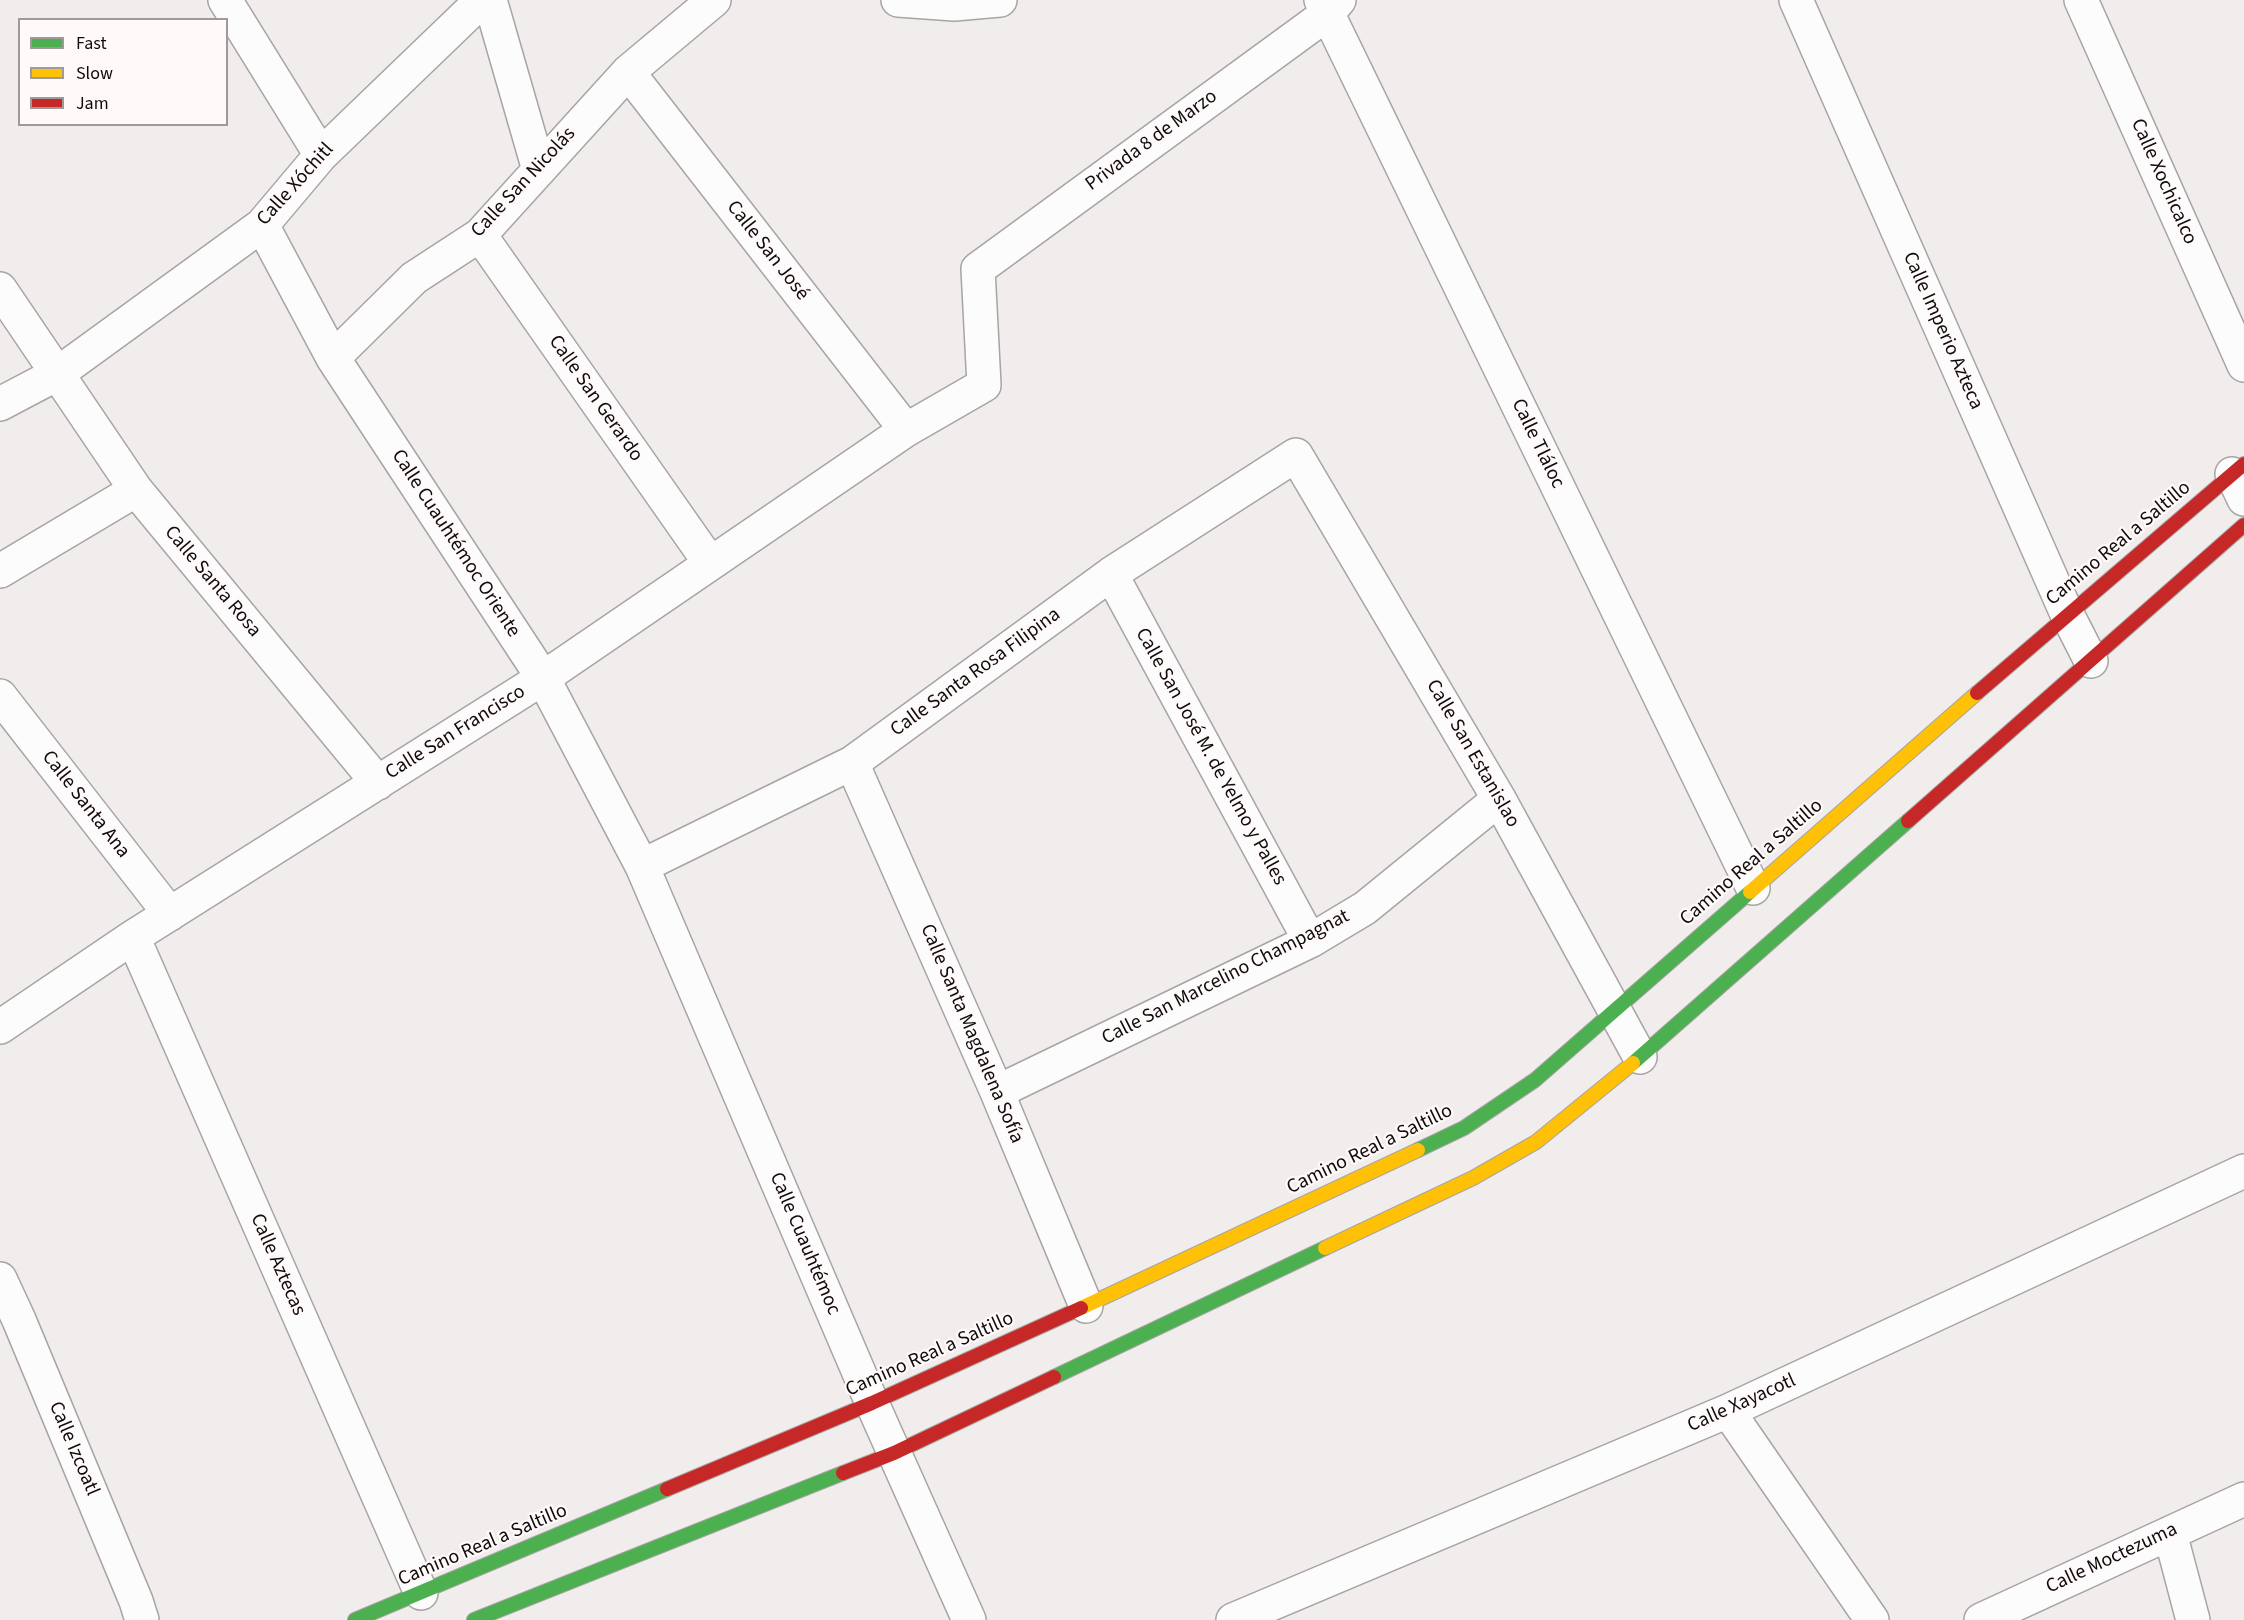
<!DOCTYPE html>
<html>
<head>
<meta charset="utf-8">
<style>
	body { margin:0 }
	#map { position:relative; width:2244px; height:1620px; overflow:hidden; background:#f1edec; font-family:"Source Sans 3",sans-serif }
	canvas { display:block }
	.legend { position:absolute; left:18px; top:18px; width:210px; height:108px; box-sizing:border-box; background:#fffaf9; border:2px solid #9e9a9a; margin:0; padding:8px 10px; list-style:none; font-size:18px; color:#0d0b0b }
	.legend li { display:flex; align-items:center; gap:12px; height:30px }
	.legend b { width:30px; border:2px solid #9e9a9a }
</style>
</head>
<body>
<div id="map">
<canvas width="2244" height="1620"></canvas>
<ul class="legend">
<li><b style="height:8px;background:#4caf50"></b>Fast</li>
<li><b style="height:8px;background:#ffc107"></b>Slow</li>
<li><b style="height:8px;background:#c62828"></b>Jam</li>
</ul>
</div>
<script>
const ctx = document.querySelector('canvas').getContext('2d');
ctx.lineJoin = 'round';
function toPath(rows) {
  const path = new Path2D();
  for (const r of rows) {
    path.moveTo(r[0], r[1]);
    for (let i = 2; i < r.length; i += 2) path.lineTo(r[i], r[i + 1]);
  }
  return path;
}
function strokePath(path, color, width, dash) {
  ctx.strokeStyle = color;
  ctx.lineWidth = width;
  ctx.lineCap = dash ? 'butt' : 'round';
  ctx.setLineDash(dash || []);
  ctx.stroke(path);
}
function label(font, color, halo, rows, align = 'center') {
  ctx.font = font + ' "Source Sans 3",sans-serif';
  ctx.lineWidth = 4.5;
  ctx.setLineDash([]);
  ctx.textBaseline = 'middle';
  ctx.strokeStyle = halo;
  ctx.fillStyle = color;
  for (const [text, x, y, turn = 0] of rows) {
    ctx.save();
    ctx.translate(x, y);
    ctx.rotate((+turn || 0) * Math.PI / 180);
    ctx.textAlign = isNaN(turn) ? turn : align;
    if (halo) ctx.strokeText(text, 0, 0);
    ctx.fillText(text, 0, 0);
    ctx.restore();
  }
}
const street = toPath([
	[225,0,321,155],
	[490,0,539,170],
	[898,0,954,4,1000,0],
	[1321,0,1753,888],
	[1796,0,2067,614,2091,661],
	[2081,0,2244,365],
	[628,72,906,430],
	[262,225,333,358,543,678,642,866,872,1403,969,1620],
	[480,235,710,563],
	[0,289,136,490,378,783],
	[333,358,414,278,480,235,628,72,714,0],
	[0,404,57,374,262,225,321,155,482,0],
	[2232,474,2244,499],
	[0,571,136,490],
	[1111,574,1310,941],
	[0,696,170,914],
	[852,763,997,1092,1086,1306],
	[642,866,852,763,1111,574,1296,455,1499,799,1640,1057],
	[133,937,421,1593],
	[0,1027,133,937,543,678,906,430,984,385,978,269,1327,14,1339,0],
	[997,1092,1310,941,1365,908,1499,799],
	[0,1279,19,1320,136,1601,142,1620],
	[1728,1411,1872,1620],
	[2170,1533,2193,1620],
	[1233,1620,1728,1411,2244,1171],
	[1981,1620,2244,1499]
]);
const fast = toPath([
	[1633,1063,1908,821],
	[1418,1150,1464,1128,1535,1080,1750,892],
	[1054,1377,1325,1248],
	[355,1620,667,1489],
	[474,1620,843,1473]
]);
const slow = toPath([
	[1750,892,1977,693],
	[1325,1248,1473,1178,1536,1142,1633,1063],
	[1081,1308,1418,1150]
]);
const jam = toPath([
	[1977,693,2244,464],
	[1908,821,2244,525],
	[843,1473,894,1453,1054,1377],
	[667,1489,872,1403,1081,1308]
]);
const streetNames = [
	["Privada 8 de Marzo",1152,141,-36],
	["Calle Xochicalco",2163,182,66],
	["Calle San Nicolás",524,183,-47],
	["Calle Xóchitl",296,185,-48],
	["Calle San José",767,251,52],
	["Calle Imperio Azteca",1942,331,66],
	["Calle San Gerardo",595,399,55],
	["Calle Tláloc",1537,444,64],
	["Calle Cuauhtémoc Oriente",455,544,57],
	["Camino Real a Saltillo",2119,544,-40],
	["Calle Santa Rosa",212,582,50],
	["Calle Santa Rosa Filipina",976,673,-36],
	["Calle San Francisco",456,733,-32],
	["Calle San Estanislao",1472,754,60],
	["Calle San José M. de Yelmo y Palles",1210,757,61],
	["Calle Santa Ana",85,805,52],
	["Camino Real a Saltillo",1752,863,-41],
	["Calle San Marcelino Champagnat",1226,978,-27],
	["Calle Santa Magdalena Sofía",971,1034,67],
	["Camino Real a Saltillo",1370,1150,-26],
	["Calle Cuauhtémoc",804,1244,67],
	["Calle Aztecas",277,1265,66],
	["Camino Real a Saltillo",930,1355,-24],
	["Calle Xayacotl",1742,1404,-24],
	["Calle Izcoatl",73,1449,67],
	["Camino Real a Saltillo",483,1546,-23],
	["Calle Moctezuma",2112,1559,-25]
];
strokePath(street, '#a7a4a3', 36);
strokePath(fast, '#a7a4a3', 16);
strokePath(slow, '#a7a4a3', 16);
strokePath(jam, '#a7a4a3', 16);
strokePath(street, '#fdfcfc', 33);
strokePath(fast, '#4caf50', 14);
strokePath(slow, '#ffc107', 14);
strokePath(jam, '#c62828', 14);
label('20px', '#0d0b0b', '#fffaf9', streetNames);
</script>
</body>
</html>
